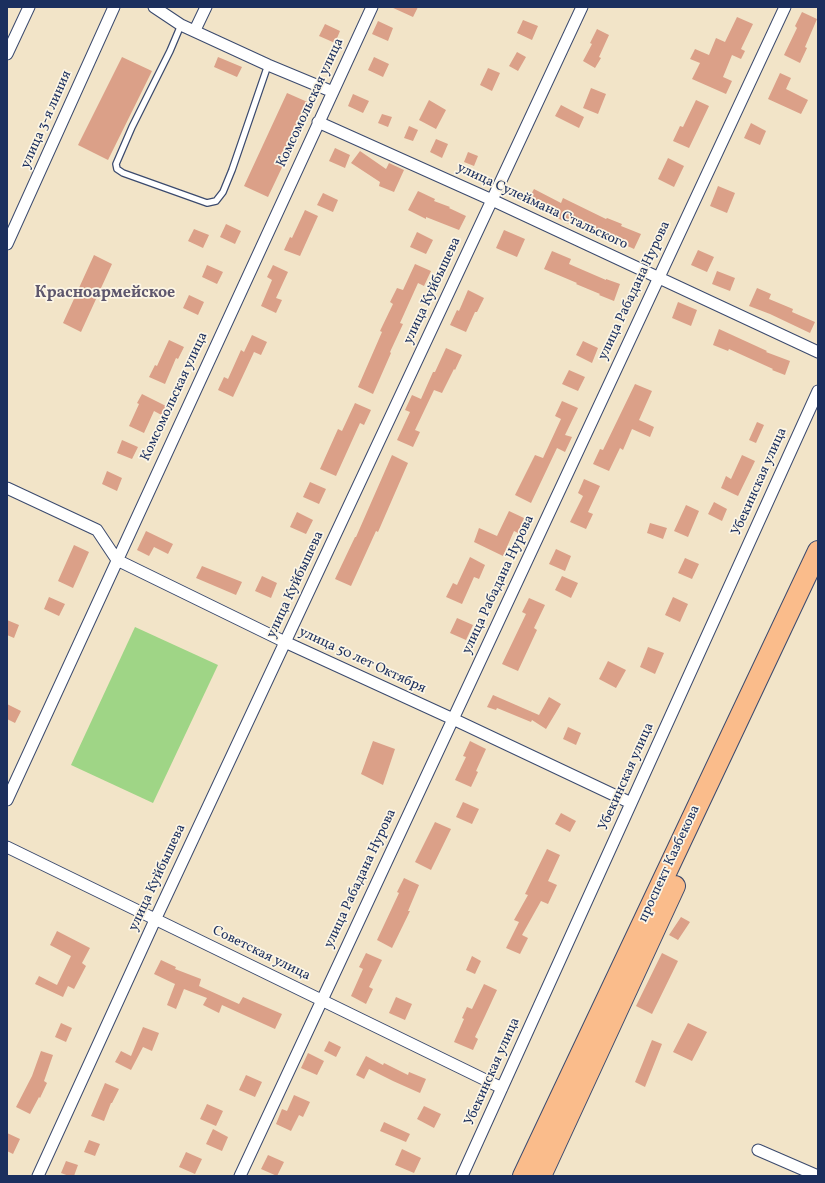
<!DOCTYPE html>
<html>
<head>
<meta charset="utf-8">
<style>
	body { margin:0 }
	#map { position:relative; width:825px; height:1183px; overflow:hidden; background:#f2e4c8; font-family:Vollkorn,serif }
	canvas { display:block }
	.frame { position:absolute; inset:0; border:8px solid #1b2f5e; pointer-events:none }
</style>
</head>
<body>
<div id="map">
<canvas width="825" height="1183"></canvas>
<div class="frame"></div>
</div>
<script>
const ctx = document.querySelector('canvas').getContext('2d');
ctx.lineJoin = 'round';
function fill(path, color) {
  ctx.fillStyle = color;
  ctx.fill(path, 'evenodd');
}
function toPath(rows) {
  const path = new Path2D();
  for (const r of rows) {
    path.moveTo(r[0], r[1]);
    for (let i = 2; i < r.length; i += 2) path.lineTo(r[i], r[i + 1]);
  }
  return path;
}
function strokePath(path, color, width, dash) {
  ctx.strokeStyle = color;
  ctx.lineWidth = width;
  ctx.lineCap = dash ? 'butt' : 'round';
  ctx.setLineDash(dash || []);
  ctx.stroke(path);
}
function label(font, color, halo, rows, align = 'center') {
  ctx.font = font + ' Vollkorn,serif';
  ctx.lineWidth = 3.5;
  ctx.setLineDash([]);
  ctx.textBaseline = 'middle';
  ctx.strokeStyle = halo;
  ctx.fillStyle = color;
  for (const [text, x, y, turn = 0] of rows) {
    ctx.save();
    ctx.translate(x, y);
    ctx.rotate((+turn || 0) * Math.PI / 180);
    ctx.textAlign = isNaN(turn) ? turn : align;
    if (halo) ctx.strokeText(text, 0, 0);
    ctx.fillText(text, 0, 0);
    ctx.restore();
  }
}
const green = toPath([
	[135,627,218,665,153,803,71,765]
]);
const building = toPath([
	[391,7,418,7,413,17],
	[802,12,817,19,805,47,807,48,800,63,784,55,797,28,795,26],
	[737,17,753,24,741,49,745,51,741,59,732,55,723,77,732,81,726,94,692,79,700,63,690,59,695,49,709,55,716,38,725,42],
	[523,20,538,26,532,40,517,33],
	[378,21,393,28,388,41,372,34],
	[325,24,340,31,335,43,319,36],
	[597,29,609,35,599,57,601,58,595,68,583,61,592,44,590,43],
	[517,52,526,57,518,71,509,66],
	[122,57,152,71,108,160,78,145],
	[218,57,242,67,237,77,214,67],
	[374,57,389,64,383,77,368,70],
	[488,68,500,73,492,91,480,85],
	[780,73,791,78,786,89,808,100,801,114,768,99],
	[591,88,606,94,598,114,583,108],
	[287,93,312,104,268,197,244,186],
	[353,94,369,101,363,113,348,106],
	[429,100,446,110,436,129,419,120],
	[696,100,709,106,689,148,673,141,680,126,683,127],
	[561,105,584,117,579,128,555,116],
	[382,114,392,117,388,127,378,123],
	[751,123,766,131,760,145,744,138],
	[409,126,418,130,413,141,404,138],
	[436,139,448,144,442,158,430,152],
	[335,148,350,155,345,168,329,161],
	[360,151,386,169,389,163,404,170,394,192,379,186,380,182,351,163],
	[468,152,478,156,474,166,464,162],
	[668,158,684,166,674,187,658,179],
	[718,186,735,193,727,213,710,206],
	[534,189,561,203,563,198,606,219,607,218,622,224,621,226,641,234,634,249,619,242,620,240,595,228,593,231,571,220,569,224,527,202],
	[418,191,435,199,434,201,450,207,449,208,466,216,459,230,426,217,426,219,408,210],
	[323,193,338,200,333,212,317,205],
	[305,210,318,216,300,256,284,250,290,237,292,238],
	[226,224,241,231,235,244,220,237],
	[194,229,209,235,203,248,188,241],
	[504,230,525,239,517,257,496,248],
	[417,232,433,240,426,254,410,247],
	[698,250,714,257,707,272,691,265],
	[552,251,571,259,569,264,606,280,606,279,620,284,614,301,599,295,600,294,576,284,577,283,544,269],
	[94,255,112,264,81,332,63,323],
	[415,264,431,271,424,286,418,283,400,323,403,324,390,352,391,353,373,394,358,387,382,332,380,331,393,304,390,302,397,288,403,290],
	[207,265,223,272,217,284,202,277],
	[273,265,288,272,276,298,282,300,276,313,261,306,272,280,267,277],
	[717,271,735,278,730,291,712,284],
	[757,288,771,294,769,299,793,309,792,312,815,322,810,333,770,314,749,306],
	[468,290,484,298,477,312,475,312,466,332,450,325,457,310,459,311],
	[189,295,204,302,198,315,183,308],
	[678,302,697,310,691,326,672,318],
	[719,329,767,351,766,352,790,361,785,375,772,370,773,369,729,349,728,351,713,345],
	[252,335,267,342,261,355,254,352,233,397,218,390,224,377,228,379,241,350,244,352],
	[169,340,184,347,178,359,176,358,165,384,149,377,155,365,157,366],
	[583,341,598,348,592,363,576,355],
	[446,348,462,355,455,370,454,369,442,393,434,390,415,430,420,432,413,447,397,440,410,412,405,410,412,395,421,399,433,372,435,372],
	[569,370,585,377,578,391,562,384],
	[635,384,652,391,639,420,654,427,650,437,632,429,623,450,620,448,609,471,593,464,600,449,603,450],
	[142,394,172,409,167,418,154,411,144,433,129,426,139,404,137,403],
	[562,401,578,408,565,435,572,437,565,452,557,448,531,503,515,495,535,455,543,458,561,419,555,416],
	[355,403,371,410,364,425,360,423,336,476,320,469,338,429,342,431],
	[757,422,764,425,756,443,749,440],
	[122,440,138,447,132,459,117,453],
	[392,455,408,463,378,532,376,531,351,586,335,579,355,537,356,537],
	[742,455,755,461,738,496,721,488,726,476,731,479],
	[107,471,122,478,117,491,102,484],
	[584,479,600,486,588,512,593,514,586,529,570,522,583,496,578,493],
	[310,482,326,489,319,504,303,497],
	[714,502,727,509,722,521,708,514],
	[686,505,699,511,688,537,674,531],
	[509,511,524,518,518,533,514,531,503,556,474,542,479,528,497,536],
	[297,512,313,520,306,534,290,527],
	[650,523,667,528,663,539,647,533],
	[146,531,173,544,168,554,154,547,149,556,137,550],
	[74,545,89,552,73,588,58,581],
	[556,549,571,556,565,571,549,564],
	[470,557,485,565,479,579,474,577,462,604,446,597,453,583,457,585],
	[685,558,699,564,692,579,678,573],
	[202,566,242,582,236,595,196,578],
	[262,576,277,583,271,598,255,591],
	[562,576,578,583,571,598,555,590],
	[49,597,65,604,59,616,44,609],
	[673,597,688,604,680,622,665,615],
	[529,598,545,605,534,628,537,630,518,671,502,664,526,614,522,612],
	[457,618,473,625,466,640,450,633],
	[7,620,19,625,14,638,7,635],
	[648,647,664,653,655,674,640,667],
	[608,661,626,670,616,688,599,679],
	[493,695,539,715,549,697,561,704,546,729,532,720,531,722,497,708,496,710,487,707],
	[7,704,21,711,15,723,7,719],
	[568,727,581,733,576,745,563,739],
	[373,741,395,749,383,785,361,774],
	[470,741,486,749,476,771,478,772,471,787,455,780,466,757,463,756],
	[463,802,479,809,472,824,456,817],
	[561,813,576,821,570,832,555,824],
	[435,822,451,829,431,870,415,862],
	[547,849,560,855,548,881,557,885,548,904,541,901,522,935,528,938,520,954,506,948,519,922,514,920,528,895,525,894],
	[404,878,419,885,408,911,410,911,392,948,377,940,399,893,397,892],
	[681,917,690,922,678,940,669,935],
	[57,931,90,948,82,963,86,966,74,989,68,986,63,997,35,984,39,976,57,985,71,956,50,945],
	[366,953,382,960,369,987,373,989,366,1004,351,996,363,969,359,967],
	[662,953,678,961,652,1014,636,1006],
	[472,956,481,961,475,974,466,970],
	[161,960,176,967,175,969,201,979,199,986,239,1004,243,997,282,1014,275,1029,222,1005,219,1013,203,1005,207,998,184,989,176,1009,167,1005,175,984,154,974],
	[484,984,497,990,485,1016,475,1037,478,1039,473,1050,454,1042,464,1019,462,1018,467,1007,472,1009],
	[396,997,412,1004,405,1020,389,1013],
	[61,1023,72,1028,66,1042,55,1037],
	[688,1023,707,1032,692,1061,673,1052],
	[143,1027,159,1033,152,1051,143,1047,131,1070,115,1062,121,1051,131,1056],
	[652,1040,662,1044,645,1087,635,1082],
	[329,1041,341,1047,336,1057,324,1051],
	[41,1051,53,1055,44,1081,47,1083,40,1098,39,1097,30,1114,16,1107,32,1076],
	[308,1053,324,1061,317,1075,301,1068],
	[366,1056,383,1065,384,1063,408,1075,409,1072,426,1079,420,1093,393,1081,369,1069,364,1079,356,1075],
	[246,1075,262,1082,255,1097,239,1090],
	[105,1083,119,1089,112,1103,111,1103,104,1121,91,1116],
	[294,1095,310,1102,303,1117,299,1115,291,1131,276,1124,282,1109,287,1111],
	[207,1104,223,1111,216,1126,200,1119],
	[424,1106,441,1114,434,1128,417,1119],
	[384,1122,410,1134,406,1142,380,1131],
	[213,1129,228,1137,222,1151,206,1144],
	[7,1133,20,1139,13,1154,7,1151],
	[89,1140,100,1144,95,1156,84,1152],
	[402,1149,421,1158,414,1173,395,1165],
	[186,1152,202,1159,195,1174,179,1167],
	[268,1155,284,1162,277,1176,261,1169],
	[66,1161,78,1165,74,1176,69,1176,61,1173]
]);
const lane = toPath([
	[181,25,170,51,132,127,116,164,117,169,123,173,207,203,216,201,223,192,232,170,268,65]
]);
const street = toPath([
	[154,7,181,25,268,65,333,92],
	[195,30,206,7],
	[7,54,29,7],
	[318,122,492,200,818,352],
	[7,244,114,7],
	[7,488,97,530,117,560,285,642,453,719,631,803],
	[7,800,372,7],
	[7,847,502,1088],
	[758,1150,818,1176],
	[38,1176,155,920,492,200,582,7],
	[240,1176,785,7],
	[462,1176,818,391]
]);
const highway = toPath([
	[523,1176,818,551],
	[541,1176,675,886]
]);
const streetNames = [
	["Комсомольская улица",311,103,-65],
	["улица 3-я линия",47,120,-66],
	["улица Сулеймана Стальского",542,207,25],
	["улица Куйбышева",433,291,-65],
	["улица Рабадана Нурова",635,291,-65],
	["Комсомольская улица",175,397,-65],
	["Убекинская улица",760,482,-66],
	["улица Куйбышева",296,585,-65],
	["улица Рабадана Нурова",499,585,-65],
	["улица 50 лет Октября",362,661,25],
	["Убекинская улица",627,777,-66],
	["проспект Казбекова",670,864,-65],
	["улица Куйбышева",158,878,-65],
	["улица Рабадана Нурова",361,879,-65],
	["Советская улица",261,954,26],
	["Убекинская улица",493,1072,-66]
];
const quarterNames = [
	["Красноармейское",105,294]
];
fill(green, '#9fd586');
fill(building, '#dba088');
strokePath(lane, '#3b4a6e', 8);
strokePath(street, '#3b4a6e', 13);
strokePath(highway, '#3b4a6e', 22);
strokePath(lane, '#fff', 5.5);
strokePath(street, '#fff', 11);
strokePath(highway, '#fabc8b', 20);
label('14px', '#1b2f5e', '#fcf5e5', streetNames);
label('bold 16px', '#5e576d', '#fcf5e5', quarterNames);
</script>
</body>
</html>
